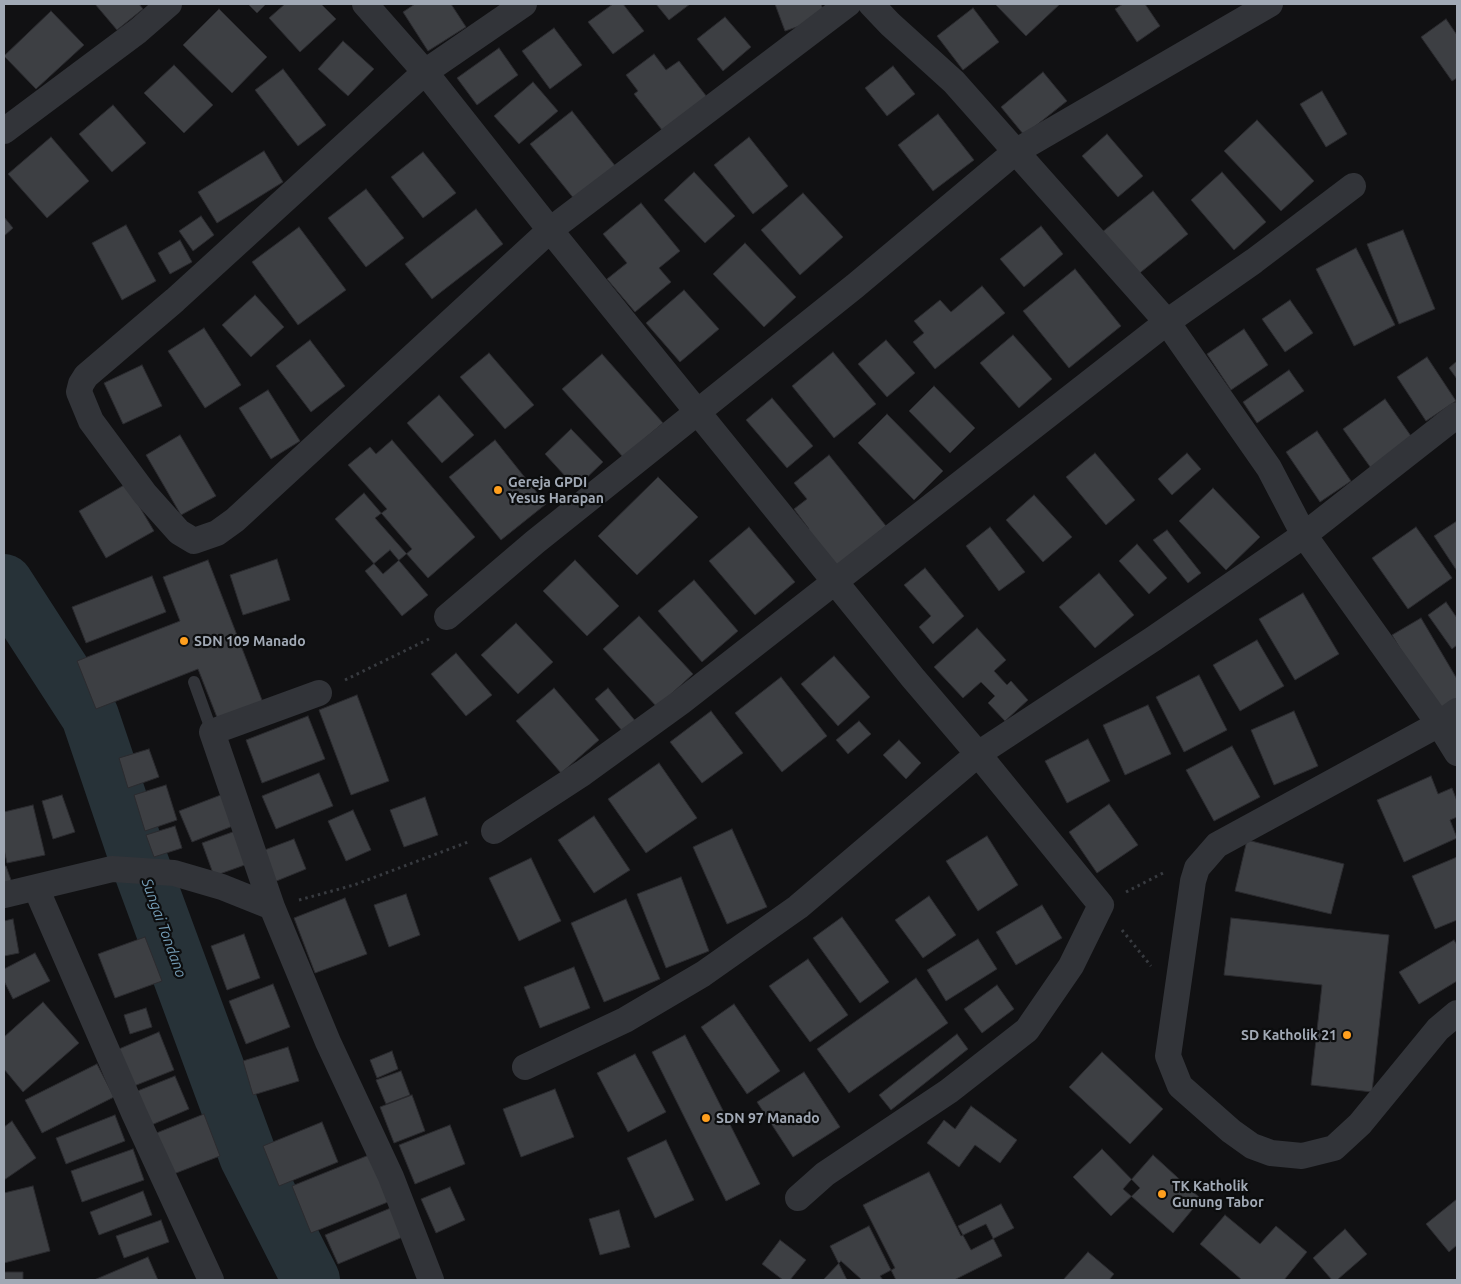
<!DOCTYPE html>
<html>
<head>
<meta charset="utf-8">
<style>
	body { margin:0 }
	#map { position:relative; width:1461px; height:1284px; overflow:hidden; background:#111113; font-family:Ubuntu,sans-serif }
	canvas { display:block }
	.frame { position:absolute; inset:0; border:5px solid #a1a9b5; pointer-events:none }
</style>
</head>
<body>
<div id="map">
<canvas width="1461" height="1284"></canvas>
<div class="frame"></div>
</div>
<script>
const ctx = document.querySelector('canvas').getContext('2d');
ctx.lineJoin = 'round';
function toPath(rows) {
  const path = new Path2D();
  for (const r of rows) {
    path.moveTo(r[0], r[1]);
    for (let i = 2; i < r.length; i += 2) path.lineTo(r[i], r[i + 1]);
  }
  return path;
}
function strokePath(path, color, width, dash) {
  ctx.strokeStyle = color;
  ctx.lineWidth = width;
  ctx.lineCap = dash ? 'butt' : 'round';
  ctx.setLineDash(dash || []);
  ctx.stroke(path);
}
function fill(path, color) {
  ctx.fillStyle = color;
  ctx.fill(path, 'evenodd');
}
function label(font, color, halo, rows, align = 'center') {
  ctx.font = font + ' Ubuntu,sans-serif';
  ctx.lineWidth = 4.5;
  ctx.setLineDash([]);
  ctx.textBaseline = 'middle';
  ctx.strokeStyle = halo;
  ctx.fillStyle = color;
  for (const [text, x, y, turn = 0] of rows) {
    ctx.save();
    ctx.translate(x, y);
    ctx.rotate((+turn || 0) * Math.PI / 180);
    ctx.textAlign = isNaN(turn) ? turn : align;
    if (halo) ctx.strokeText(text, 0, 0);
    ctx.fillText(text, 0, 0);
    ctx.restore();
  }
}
const river = toPath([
	[4,583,90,716,137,855,248,1156,311,1280]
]);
const building = toPath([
	[95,4,139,4,143,9,117,30,95,4],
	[248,4,266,4,257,13,248,4],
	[285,4,321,4,336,19,300,52,269,18,285,4],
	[415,4,451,4,466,27,428,51,403,12,415,4],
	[613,4,623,4,644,31,613,54,588,22,613,4],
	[656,4,690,4,669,20,656,4],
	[775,4,821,4,826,17,785,31,775,4],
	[995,4,1060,4,1026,36,995,4],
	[1123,4,1145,4,1160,26,1137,42,1115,9,1123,4],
	[973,8,999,42,963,70,937,36,973,8],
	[219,9,267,57,232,93,183,45,219,9],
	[51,11,84,45,36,89,4,56,51,11],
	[725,17,751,47,723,71,697,39,725,17],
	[1446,19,1457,35,1457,78,1452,81,1421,37,1446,19],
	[554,28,582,65,550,89,522,51,554,28],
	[343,41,374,69,348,96,318,69,343,41],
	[499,48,518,75,477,105,457,78,499,48],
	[654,54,666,70,679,61,707,97,662,130,634,94,638,91,626,75,654,54],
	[174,65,213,105,184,133,144,93,174,65],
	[893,66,915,94,887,116,865,88,893,66],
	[283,69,326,125,298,146,255,90,283,69],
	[1043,72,1067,101,1024,135,1001,107,1043,72],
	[533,82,558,111,519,144,494,116,533,82],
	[1322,91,1347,134,1326,147,1300,104,1322,91],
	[113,105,146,143,112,172,79,134,113,105],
	[572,111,620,172,579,205,530,144,572,111],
	[938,114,974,160,933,191,898,145,938,114],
	[1257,120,1314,181,1281,211,1224,151,1257,120],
	[1107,134,1143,176,1118,197,1082,156,1107,134],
	[51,137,89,181,47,218,8,174,51,137],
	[749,137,788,186,753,214,714,165,749,137],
	[264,151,283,182,217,223,198,192,264,151],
	[423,152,456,193,423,218,391,177,423,152],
	[694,172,735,216,705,243,664,200,694,172],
	[1222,172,1266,222,1234,250,1191,200,1222,172],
	[366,189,404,238,366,267,328,218,366,189],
	[1153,191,1188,234,1136,276,1101,233,1153,191],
	[803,193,843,237,800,275,761,230,803,193],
	[641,203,680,251,659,268,671,282,635,312,607,279,627,263,603,234,641,203],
	[476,209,503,244,432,299,405,264,476,209],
	[201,216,214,235,193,251,179,231,201,216],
	[4,217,13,228,4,236,4,217],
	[126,225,156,281,122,300,92,243,126,225],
	[1041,226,1063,254,1024,287,1000,259,1041,226],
	[299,227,346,290,298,325,252,262,299,227],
	[1403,230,1435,309,1399,324,1367,244,1403,230],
	[180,240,192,262,170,274,158,253,180,240],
	[745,243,796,297,764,327,713,274,745,243],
	[1356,248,1395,325,1354,346,1316,269,1356,248],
	[1075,269,1121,326,1069,368,1023,311,1075,269],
	[982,286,1005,313,935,369,913,342,924,333,914,321,940,300,951,312,982,286],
	[684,290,719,329,680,362,646,323,684,290],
	[255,295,284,327,251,357,222,325,255,295],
	[1290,300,1313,333,1285,352,1262,319,1290,300],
	[204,328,241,385,205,408,168,351,204,328],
	[1244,329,1268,365,1231,390,1207,354,1244,329],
	[1013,335,1052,379,1019,408,980,363,1013,335],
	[310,340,345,386,311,412,276,366,310,340],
	[886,340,915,373,887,397,858,364,886,340],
	[833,352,876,404,834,438,792,386,833,352],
	[489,353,534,405,505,429,460,377,489,353],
	[602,354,663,423,623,457,562,389,602,354],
	[1427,357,1456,401,1426,421,1397,377,1427,357],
	[1457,361,1457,379,1449,368,1457,361],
	[142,365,162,406,123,424,104,383,142,365],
	[1289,370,1304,391,1257,423,1243,402,1289,370],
	[934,386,975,428,950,453,909,411,934,386],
	[268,390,300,441,271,459,239,408,268,390],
	[439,395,474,435,442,463,407,423,439,395],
	[772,398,813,446,787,468,746,420,772,398],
	[1385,399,1418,446,1376,475,1343,429,1385,399],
	[887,414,943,471,914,500,858,443,887,414],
	[571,429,603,462,576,488,545,454,571,429],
	[1317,431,1351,481,1320,502,1286,452,1317,431],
	[180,435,216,496,181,515,146,455,180,435],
	[392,440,475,537,428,578,375,518,387,509,348,465,370,447,376,454,392,440],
	[495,440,546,504,501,540,449,477,495,440],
	[1095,453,1135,500,1106,525,1066,477,1095,453],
	[1187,453,1201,469,1172,495,1158,479,1187,453],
	[829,455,886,526,831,571,801,534,809,529,794,509,807,499,794,483,829,455],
	[658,477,698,517,637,575,598,536,658,477],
	[126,484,154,531,106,558,79,511,126,484],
	[1213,488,1260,537,1226,570,1179,521,1213,488],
	[364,493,412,549,383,574,335,519,364,493],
	[1034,495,1072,537,1043,562,1006,520,1034,495],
	[1457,521,1457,571,1434,536,1457,521],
	[749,527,795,582,755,615,709,561,749,527],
	[990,527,1025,572,999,591,966,546,990,527],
	[1416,527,1452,578,1408,609,1372,558,1416,527],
	[1167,530,1201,573,1188,583,1153,540,1167,530],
	[1137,544,1167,578,1149,594,1119,561,1137,544],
	[390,550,428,595,402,616,365,571,390,550],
	[277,559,290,600,243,615,230,575,277,559],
	[208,560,265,708,220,725,198,669,96,709,77,661,180,621,163,577,208,560],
	[575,560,619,606,587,636,543,591,575,560],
	[925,568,964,616,933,644,919,627,931,616,904,585,925,568],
	[1099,573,1134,615,1095,648,1059,607,1099,573],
	[152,576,166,612,86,643,72,607,152,576],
	[694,580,738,631,702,662,658,611,694,580],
	[1303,593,1339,654,1295,680,1259,619,1303,593],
	[1446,602,1457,618,1457,645,1452,649,1428,615,1446,602],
	[639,616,693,674,657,707,603,649,639,616],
	[1421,618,1457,679,1457,698,1437,710,1392,635,1421,618],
	[516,623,553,662,518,694,481,655,516,623],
	[977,628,1006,660,994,671,1007,685,1011,681,1028,700,1005,721,988,703,995,696,981,682,963,698,934,667,977,628],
	[1257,640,1284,686,1240,711,1213,665,1257,640],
	[456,653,492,695,466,716,431,674,456,653],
	[834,656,870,697,838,726,801,684,834,656],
	[1199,675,1227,730,1184,752,1156,697,1199,675],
	[781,677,827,736,782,772,735,713,781,677],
	[554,688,599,740,561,773,516,721,554,688],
	[608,688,637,723,624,733,595,699,608,688],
	[357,695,389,781,351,795,319,710,357,695],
	[1148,705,1171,754,1125,775,1103,725,1148,705],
	[711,711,743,753,702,783,670,742,711,711],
	[1294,711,1318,766,1274,785,1251,730,1294,711],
	[308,716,325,759,262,783,246,740,308,716],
	[859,721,871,734,848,754,836,740,859,721],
	[1088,739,1110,781,1067,803,1045,761,1088,739],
	[899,740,921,763,906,779,883,755,899,740],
	[1232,746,1260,797,1214,821,1186,770,1232,746],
	[149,749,159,777,128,788,119,758,149,749],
	[659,763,697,818,646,853,608,799,659,763],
	[319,773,333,806,276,829,262,796,319,773],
	[1431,776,1438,794,1452,788,1457,801,1457,817,1450,820,1457,838,1404,862,1377,800,1431,776],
	[166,785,177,820,145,831,134,795,166,785],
	[226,793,238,824,192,842,179,811,226,793],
	[62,795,75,832,53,839,42,801,62,795],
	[425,797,438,835,404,847,390,810,425,797],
	[1109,804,1138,845,1097,873,1069,832,1109,804],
	[33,805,45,855,7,863,4,849,4,812,33,805],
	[353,810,371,850,346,861,328,821,353,810],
	[594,816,630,870,594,893,558,840,594,816],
	[175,826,182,848,154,857,146,835,175,826],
	[241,829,253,862,214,876,202,843,241,829],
	[732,829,767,907,727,924,693,847,732,829],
	[987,836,1018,885,978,911,946,861,987,836],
	[294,839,306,869,274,882,262,851,294,839],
	[1247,840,1344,864,1331,914,1235,891,1247,840],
	[1457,857,1457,920,1435,929,1412,876,1457,857],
	[531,858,561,921,519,941,489,878,531,858],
	[4,866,6,866,12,883,4,886,4,866],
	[681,877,709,951,666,968,637,894,681,877],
	[406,894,420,935,389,947,374,905,406,894],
	[929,896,956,935,923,958,895,920,929,896],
	[345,898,367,954,315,973,294,918,345,898],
	[626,899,660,979,604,1002,571,923,626,899],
	[1042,905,1062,938,1016,965,996,932,1042,905],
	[842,917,889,982,860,1003,813,938,842,917],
	[1231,918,1389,935,1372,1092,1311,1085,1322,985,1224,975,1231,918],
	[13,919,19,953,4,956,4,921,13,919],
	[244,934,260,978,227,990,211,946,244,934],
	[145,937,162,981,115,998,98,954,145,937],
	[978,939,997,969,946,1001,927,970,978,939],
	[1454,940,1457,945,1457,981,1419,1004,1399,972,1454,940],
	[35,953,50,981,13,999,4,981,4,969,35,953],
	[808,959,848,1015,810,1042,769,986,808,959],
	[574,967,590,1008,540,1028,524,987,574,967],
	[916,978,948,1023,849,1093,817,1049,916,978],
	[273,984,290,1027,246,1044,229,1001,273,984],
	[997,985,1014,1009,982,1033,964,1009,997,985],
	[43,1002,79,1043,23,1092,4,1069,4,1037,43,1002],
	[734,1004,780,1071,747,1094,701,1027,734,1004],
	[146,1008,152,1027,130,1034,124,1015,146,1008],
	[159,1032,174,1070,134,1086,119,1049,159,1032],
	[957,1034,968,1049,891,1110,879,1095,957,1034],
	[685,1035,760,1184,726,1201,652,1052,685,1035],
	[288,1047,299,1081,253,1095,243,1061,288,1047],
	[392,1051,398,1069,377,1078,370,1060,392,1051],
	[1102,1052,1163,1109,1130,1144,1069,1087,1102,1052],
	[635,1054,666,1112,628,1132,597,1073,635,1054],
	[97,1064,114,1097,42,1133,25,1100,97,1064],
	[401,1071,410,1095,386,1104,376,1080,401,1071],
	[804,1072,840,1127,793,1157,757,1102,804,1072],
	[175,1076,189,1109,149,1126,135,1092,175,1076],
	[555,1089,574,1137,521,1157,503,1109,555,1089],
	[412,1095,425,1131,394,1143,380,1107,412,1095],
	[971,1106,1017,1140,1000,1163,975,1145,959,1167,927,1143,944,1120,955,1129,971,1106],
	[204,1114,220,1156,171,1175,154,1134,204,1114],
	[115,1115,125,1141,66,1164,56,1138,115,1115],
	[12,1121,36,1158,4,1180,4,1127,12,1121],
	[322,1122,338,1162,279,1186,263,1146,322,1122],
	[450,1125,465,1164,415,1184,399,1145,450,1125],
	[666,1140,694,1200,655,1218,627,1158,666,1140],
	[133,1149,144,1180,82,1202,71,1171,133,1149],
	[1102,1149,1140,1188,1111,1216,1073,1177,1102,1149],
	[374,1153,393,1200,311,1233,292,1186,374,1153],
	[1153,1155,1201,1199,1173,1233,1123,1189,1153,1155],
	[929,1172,961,1236,986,1224,1002,1256,954,1280,883,1280,880,1276,895,1268,863,1205,929,1172],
	[33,1186,50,1251,4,1263,4,1193,33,1186],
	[450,1187,465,1220,436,1233,421,1199,450,1187],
	[143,1191,152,1215,99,1235,90,1212,143,1191],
	[1457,1199,1457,1245,1449,1252,1426,1224,1457,1199],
	[1001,1204,1014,1228,971,1250,958,1226,1001,1204],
	[398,1205,410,1234,338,1264,325,1235,398,1205],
	[619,1210,630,1247,600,1255,589,1219,619,1210],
	[1225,1215,1260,1244,1276,1226,1307,1252,1284,1280,1242,1280,1200,1244,1225,1215],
	[161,1220,169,1242,124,1258,116,1236,161,1220],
	[869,1226,896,1280,847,1280,830,1246,869,1226],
	[1345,1229,1367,1254,1337,1280,1332,1280,1313,1258,1345,1229],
	[780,1240,806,1260,790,1280,783,1280,762,1264,780,1240],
	[1088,1252,1114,1274,1109,1280,1063,1280,1088,1252],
	[148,1257,158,1280,94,1280,148,1257],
	[841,1261,862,1280,823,1280,841,1261],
	[4,1272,23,1272,23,1280,4,1280,4,1272]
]);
const path = toPath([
	[345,680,429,639],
	[1126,892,1165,872],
	[299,900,354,885,468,842],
	[1122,930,1151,966]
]);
const lane = toPath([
	[194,682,212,732]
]);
const street = toPath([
	[365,4,425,72,550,230,913,678,978,754,1153,639,1304,535,1439,724,1457,753],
	[524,4,425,72,175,300,86,376,81,384,79,392,91,421,145,494,179,532,194,541,217,533,235,520,550,230,848,4],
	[871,4,890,24,954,82,1167,322,1269,468,1304,535,1457,415],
	[4,131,138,31,169,4],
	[447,617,535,542,855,286,1015,152,1270,4],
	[1457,711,1439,724,1217,845,1197,868,1193,881,1168,1056,1180,1086,1231,1131,1252,1146,1271,1153,1302,1156,1334,1148,1360,1124,1438,1029,1457,1013],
	[494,831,583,773,681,702,1167,322,1254,261,1353,186],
	[36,888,134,1113,211,1280],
	[4,895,112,869,174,873,222,887,272,907,328,1042,391,1177,431,1280],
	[272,907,212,732,319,693],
	[525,1067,625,1020,703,974,798,907,978,754,1101,905,1071,966,1027,1030,949,1091,825,1174,798,1198]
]);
const markers = [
	[498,490,5,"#ff9f1e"],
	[184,641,5,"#ff9f1e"],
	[1347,1035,5,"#ff9f1e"],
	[706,1118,5,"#ff9f1e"],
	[1162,1194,5,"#ff9f1e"]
];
const poiNames = [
	["Gereja GPDI",508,482],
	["Yesus Harapan",508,498],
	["SDN 109 Manado",194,641],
	["SD Katholik 21",1337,1035,"right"],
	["SDN 97 Manado",716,1118],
	["TK Katholik",1172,1186],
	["Gunung Tabor",1172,1202]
];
const waterNames = [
	["Sungai Tondano",164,928,70]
];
strokePath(river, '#273238', 58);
fill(building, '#3d3f43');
strokePath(building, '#2b2b2f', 1);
strokePath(path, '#383b40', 3, [2.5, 4]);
strokePath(lane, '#323439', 12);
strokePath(street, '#323439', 26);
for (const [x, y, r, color] of markers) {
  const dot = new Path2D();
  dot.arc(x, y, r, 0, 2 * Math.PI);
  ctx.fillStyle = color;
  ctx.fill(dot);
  strokePath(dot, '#0c0d0e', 2);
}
label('bold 14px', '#a1a9b5', '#0c0d0e', poiNames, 'left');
label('italic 15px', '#749cb5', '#0c0d0e', waterNames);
</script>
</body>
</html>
